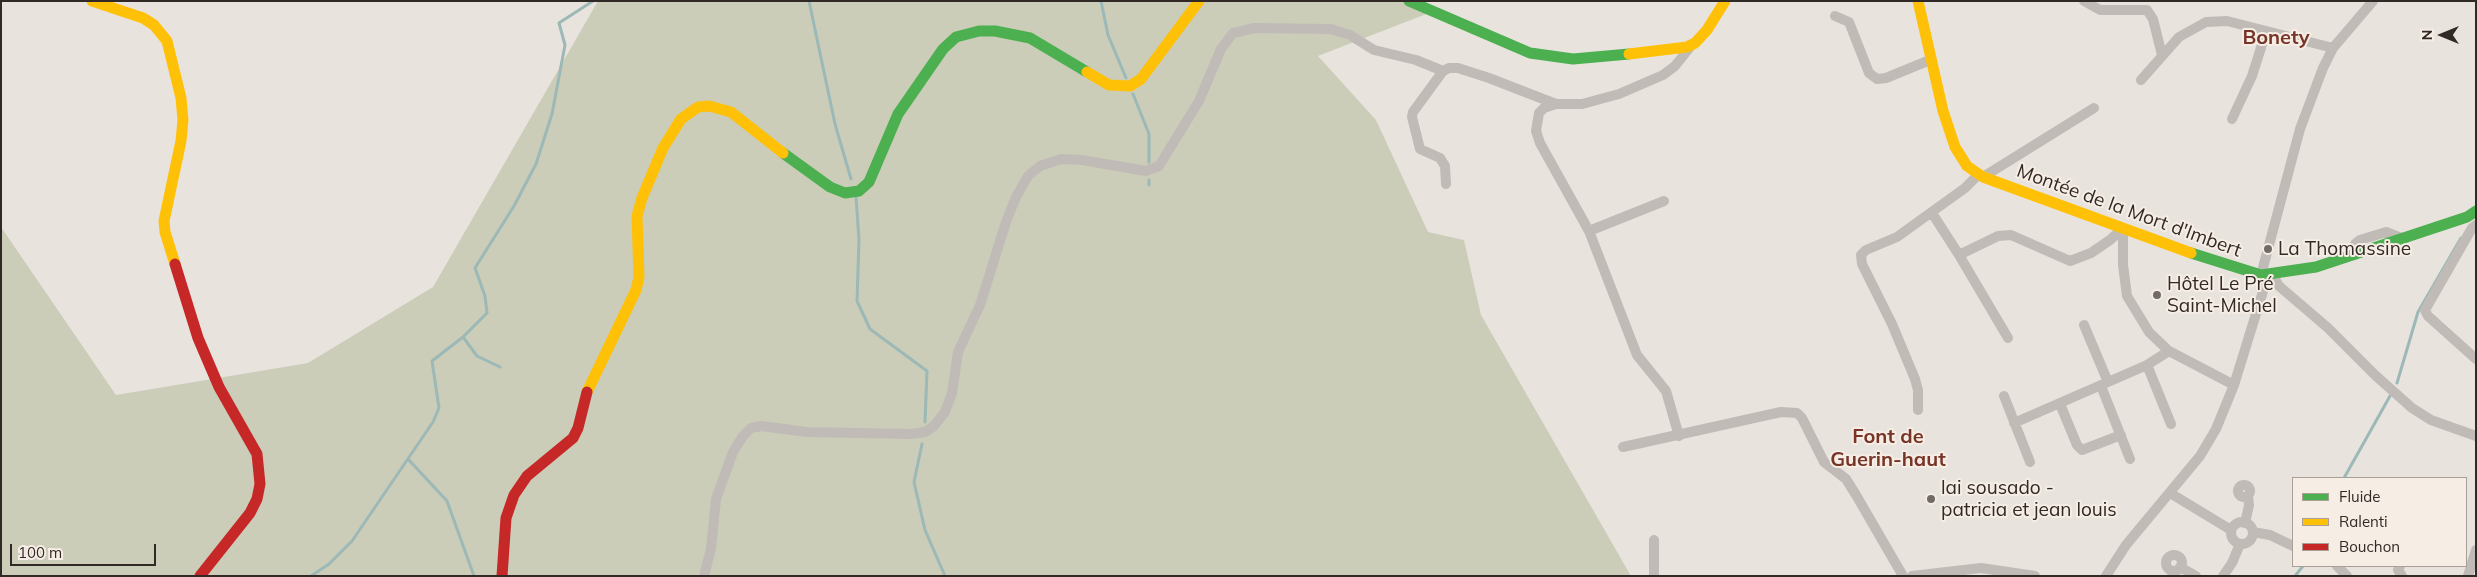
<!DOCTYPE html>
<html>
<head>
<meta charset="utf-8">
<style>
	body { margin:0 }
	#map { position:relative; width:2477px; height:577px; overflow:hidden; background:#e9e3de; font-family:Mulish,sans-serif }
	canvas { display:block }
	.frame { position:absolute; inset:0; border:2px solid #312926; pointer-events:none }
	.legend { position:absolute; left:2292px; top:477px; width:175px; height:90px; box-sizing:border-box; background:#f6ede4; border:1px solid #a79f98; margin:0; padding:6px 9px; list-style:none; font-size:15px; color:#312926 }
	.legend li { display:flex; align-items:center; gap:10px; height:25px }
	.legend b { width:25px; border:1px solid #a79f98 }
	.north { position:absolute; left:2417px; top:10px; width:50px; height:50px; -webkit-text-stroke:4px #f6ede4; paint-order:stroke; rotate:270deg; font-size:14px; font-weight:700; line-height:20px; text-align:center; color:#312926 }
	.north::after { content:''; display:block; margin:auto; width:18px; height:22px; background:#312926; clip-path:polygon(50% 0,100% 100%,50% 72%,0 100%) }
	.scale { position:absolute; left:10px; top:544px; width:146px; height:22px; box-sizing:border-box; border:2px solid #312926; border-top:0; padding-left:6px; font-size:15px; line-height:18px; white-space:nowrap; color:#312926; -webkit-text-stroke:4px #f6ede4; paint-order:stroke }
</style>
</head>
<body>
<div id="map">
<canvas width="2477" height="577"></canvas>
<div class="frame"></div>
<ul class="legend">
<li><b style="height:6px;background:#4caf50"></b>Fluide</li>
<li><b style="height:6px;background:#ffc107"></b>Ralenti</li>
<li><b style="height:6px;background:#c62828"></b>Bouchon</li>
</ul>
<div class="north">N</div>
<div class="scale">100 m</div>
</div>
<script>
const ctx = document.querySelector('canvas').getContext('2d');
ctx.lineJoin = 'round';
function fill(path, color) {
  ctx.fillStyle = color;
  ctx.fill(path, 'evenodd');
}
function toPath(rows) {
  const path = new Path2D();
  for (const r of rows) {
    if (r.length === 3) {
      path.moveTo(r[0] + r[2], r[1]);
      path.arc(r[0], r[1], r[2], 0, 2 * Math.PI);
      continue;
    }
    path.moveTo(r[0], r[1]);
    for (let i = 2; i < r.length; i += 2) path.lineTo(r[i], r[i + 1]);
  }
  return path;
}
function strokePath(path, color, width, dash) {
  ctx.strokeStyle = color;
  ctx.lineWidth = width;
  ctx.lineCap = dash ? 'butt' : 'round';
  ctx.setLineDash(dash || []);
  ctx.stroke(path);
}
function label(font, color, halo, rows, align = 'center') {
  ctx.font = font + ' Mulish,sans-serif';
  ctx.lineWidth = 4;
  ctx.setLineDash([]);
  ctx.textBaseline = 'middle';
  ctx.strokeStyle = halo;
  ctx.fillStyle = color;
  for (const [text, x, y, turn = 0] of rows) {
    ctx.save();
    ctx.translate(x, y);
    ctx.rotate((+turn || 0) * Math.PI / 180);
    ctx.textAlign = isNaN(turn) ? turn : align;
    if (halo) ctx.strokeText(text, 0, 0);
    ctx.fillText(text, 0, 0);
    ctx.restore();
  }
}
const green = toPath([
	[598,1,1425,1,1434,11,1318,56,1376,120,1428,232,1464,240,1481,315,1631,576,1,576,1,227,116,395,308,363,433,287]
]);
const stream = toPath([
	[809,1,835,124,851,179],
	[1101,1,1108,35,1126,78],
	[1133,94,1149,134,1149,162],
	[1149,180,1149,185],
	[856,197,859,240,857,301,870,329,927,371,925,422],
	[463,337,477,356,500,367],
	[2397,383,2418,312,2461,238],
	[922,444,914,482,925,530,945,576],
	[408,459,447,501,474,576],
	[2344,478,2390,396],
	[311,576,329,564,352,541,433,422,439,408,432,361,463,337,487,313,485,296,475,268,514,206,536,164,552,114,565,45,559,23,593,1],
	[2295,576,2303,566]
]);
const street = toPath([
	[2084,1,2100,10,2147,10,2153,19,2162,55],
	[1835,16,1849,22,1869,73,1877,79,1886,78,1930,60],
	[2141,80,2179,37,2206,22,2227,21,2333,48],
	[1556,104,1544,108,1539,113,1536,131,1540,143,1589,231,1637,355,1666,391,1679,436],
	[2232,119,2252,76,2266,32],
	[1983,177,2094,108],
	[1446,184,1445,166,1440,158,1420,149,1412,117,1413,112,1443,71,1449,68,1458,68,1489,78,1556,104,1582,104,1619,94,1663,75,1675,66,1691,46],
	[1932,213,1959,255,1998,236,2011,235,2070,261,2091,253,2110,240,2123,228],
	[2476,225,2472,228,2425,310,2428,316,2476,359],
	[2123,228,2123,265,2127,296,2149,332,2169,351,2234,385],
	[1589,231,1664,201],
	[1959,255,2008,338],
	[2355,255,2355,244,2360,240,2386,232,2404,239],
	[2272,274,2279,286,2328,328,2375,375,2412,408,2431,420,2476,436],
	[2261,275,2300,129,2323,68,2333,48,2373,1],
	[2084,325,2108,382],
	[2147,365,2171,424],
	[2101,386,2130,459],
	[2004,396,2030,462],
	[2060,404,2077,445,2082,450,2121,435],
	[1918,410,1918,390,1915,379,1892,324,1862,264,1861,255,1866,250,1897,237,1965,188,1978,175],
	[2014,423,2147,365,2169,351],
	[1623,447,1781,412,1797,413,1802,418,1824,462,1846,479,1856,495,1903,576],
	[2244,491,6],
	[2170,493,2231,530],
	[2242,533,11],
	[2245,523,2249,505,2248,496],
	[2253,532,2270,535,2293,546],
	[2174,563,8],
	[2337,566,2347,576],
	[2400,566,2398,570,2402,576],
	[2180,567,2196,576],
	[704,576,711,549,716,499,733,452,743,436,751,428,761,426,807,432,911,434,925,432,934,426,945,412,952,393,958,352,980,305,1006,222,1016,197,1028,176,1040,166,1061,159,1082,160,1146,171,1159,166,1199,101,1221,49,1233,33,1255,28,1331,29,1350,35,1374,50,1416,60,1443,71],
	[1654,576,1654,540],
	[1912,576,1981,568,2035,576],
	[2106,576,2126,545,2200,456,2216,429,2234,385,2268,275],
	[2223,576,2232,563,2240,544],
	[2468,576,2476,550]
]);
const fast = toPath([
	[1409,1,1530,53,1573,59,1629,54],
	[783,153,830,187,845,193,859,191,869,182,898,114,943,49,956,37,979,31,995,31,1030,38,1087,72],
	[2191,253,2261,275,2316,267,2467,217,2476,211]
]);
const slow = toPath([
	[92,1,143,18,154,25,167,41,181,98,183,120,181,141,164,221,165,232,175,264],
	[1918,1,1943,111,1955,147,1967,166,1983,177,2191,253],
	[1629,54,1687,47,1695,43,1707,30,1725,1],
	[1087,72,1109,85,1130,86,1141,79,1199,1],
	[587,392,636,290,639,277,637,216,642,198,663,148,681,119,698,107,709,106,731,112,783,153]
]);
const jam = toPath([
	[175,264,198,338,219,387,257,454,260,484,257,499,250,513,200,576],
	[502,576,506,518,514,495,527,476,573,438,578,428,587,392]
]);
const markers = [
	[2268,249,5,"#716a66"],
	[2157,295,5,"#716a66"],
	[1931,499,5,"#716a66"]
];
const streetNames = [
	["Montée de la Mort d'Imbert",2129,211,20]
];
const poiNames = [
	["La Thomassine",2278,249],
	["Hôtel Le Pré",2167,284],
	["Saint-Michel",2167,306],
	["lai sousado -",1941,488],
	["patricia et jean louis",1941,510]
];
const neighbourhoodNames = [
	["Bonety",2276,38],
	["Font de",1888,437],
	["Guerin-haut",1888,460]
];
fill(green, '#cbcdb9');
strokePath(stream, '#9cb9b7', 3);
strokePath(street, '#c1bbb7', 10);
strokePath(fast, '#4caf50', 11);
strokePath(slow, '#ffc107', 11);
strokePath(jam, '#c62828', 11);
for (const [x, y, r, color] of markers) {
  const dot = new Path2D();
  dot.arc(x, y, r, 0, 2 * Math.PI);
  ctx.fillStyle = color;
  ctx.fill(dot);
  strokePath(dot, '#f6ede4', 2);
}
label('19px', '#312926', '#f6ede4', streetNames);
label('19px', '#312926', '#f6ede4', poiNames, 'left');
label('bold 20px', '#773528', '#f6ede4', neighbourhoodNames);
</script>
</body>
</html>
